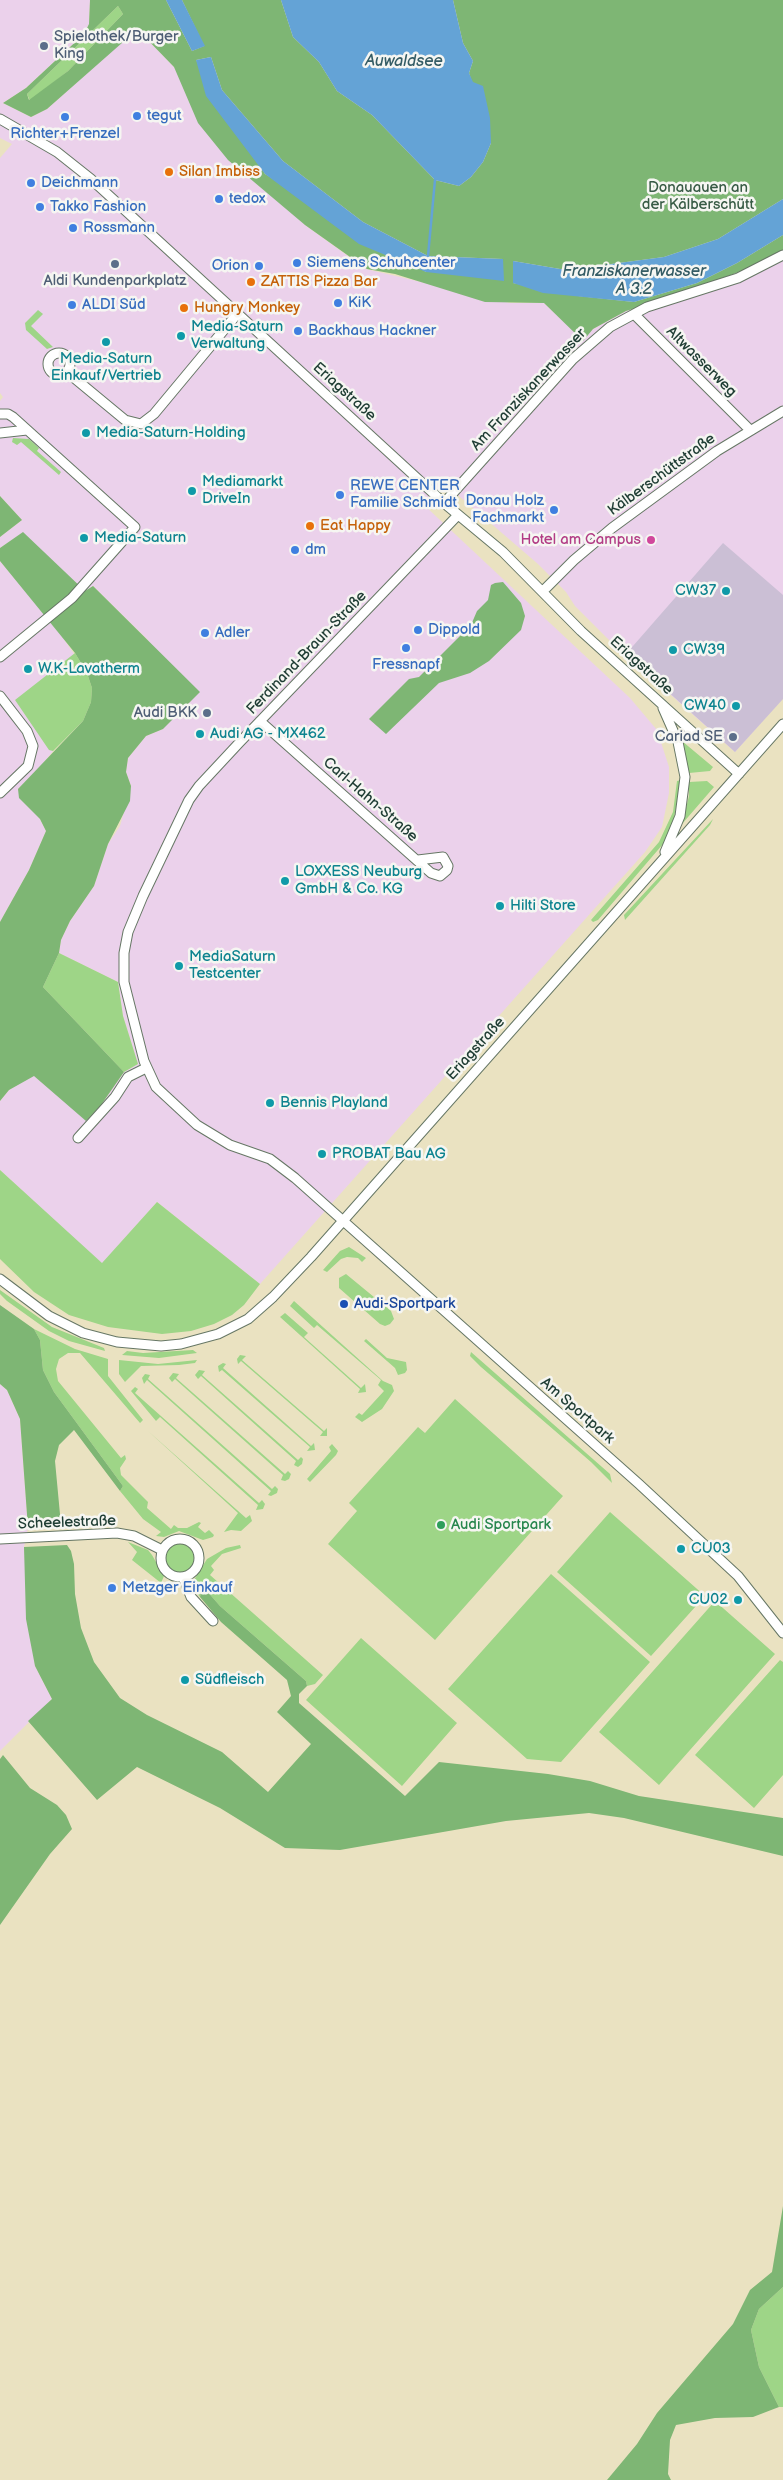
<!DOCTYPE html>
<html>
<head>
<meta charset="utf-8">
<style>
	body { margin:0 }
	canvas { display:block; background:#eae2c1 }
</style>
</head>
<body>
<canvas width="783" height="2480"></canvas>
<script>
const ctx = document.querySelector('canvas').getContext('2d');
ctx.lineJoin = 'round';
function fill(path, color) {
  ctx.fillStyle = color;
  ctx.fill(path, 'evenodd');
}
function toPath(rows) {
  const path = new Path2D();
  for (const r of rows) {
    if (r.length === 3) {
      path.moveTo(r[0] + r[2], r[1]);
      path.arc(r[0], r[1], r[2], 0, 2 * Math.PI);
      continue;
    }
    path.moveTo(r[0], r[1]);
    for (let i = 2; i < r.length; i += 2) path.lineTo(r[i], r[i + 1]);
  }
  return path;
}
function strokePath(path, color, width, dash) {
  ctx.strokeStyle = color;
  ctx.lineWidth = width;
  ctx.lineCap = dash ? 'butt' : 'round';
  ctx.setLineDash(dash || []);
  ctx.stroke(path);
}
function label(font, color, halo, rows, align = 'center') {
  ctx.font = font + ' "Balsamiq Sans",sans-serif';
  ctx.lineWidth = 5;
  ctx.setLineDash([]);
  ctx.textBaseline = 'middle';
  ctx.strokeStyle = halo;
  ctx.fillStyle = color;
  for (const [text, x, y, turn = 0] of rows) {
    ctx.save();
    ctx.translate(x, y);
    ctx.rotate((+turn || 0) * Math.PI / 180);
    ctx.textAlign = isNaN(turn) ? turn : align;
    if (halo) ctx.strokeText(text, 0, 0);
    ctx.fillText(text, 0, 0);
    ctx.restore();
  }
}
const built = toPath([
	[0,0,90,0,89,24,84,34,26,88,3,103,31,117,47,109,131,34,141,33,174,67,305,225,366,269,510,303,544,303,583,340,593,329,626,311,695,290,762,262,783,250,783,698,735,752,607,638,575,606,566,592,538,564,445,484,424,505,630,698,657,730,669,767,669,793,662,827,645,852,260,1284,157,1202,102,1264,0,1170,0,1101,9,1090,34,1075,86,1120,101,1105,124,1072,138,1064,123,1016,118,982,59,953,61,940,70,921,94,886,108,844,120,826,131,786,126,772,128,758,146,736,163,729,148,640,93,586,85,592,23,533,0,548,0,537,22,520,0,496,0,401,3,397,0,393,0,158,12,144,0,138],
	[0,561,59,632,87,673,53,751,37,771,18,789,40,819,46,831,29,870,0,922],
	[0,1384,7,1390,20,1419,28,1528,24,1547,35,1666,52,1699,0,1751]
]);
const industrial = toPath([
	[723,543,783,595,783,699,735,752,626,654]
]);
const green = toPath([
	[118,6,123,14,68,71,30,101,27,94],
	[38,310,43,314,31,326,53,347,47,349,26,330,25,323],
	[13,438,29,439,39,448,37,451,61,472,59,475,21,442,17,445,12,442],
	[75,653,87,673,92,688,91,702,83,721,53,751,49,750,15,700],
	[682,741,713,767,710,771,689,773],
	[681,780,673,823,663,844,598,920,593,922,591,920,659,842,673,812,677,781],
	[707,781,714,787,682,824,689,796,689,782],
	[713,819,710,825,625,920,624,915],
	[59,953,118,982,123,1016,138,1064,124,1072,43,987],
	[0,1170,102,1263,157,1202,260,1284,244,1305,232,1315,214,1324,191,1331,162,1334,108,1327,69,1315,34,1292,0,1259],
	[349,1247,366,1258,362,1262,358,1258,347,1257,341,1259,327,1272,323,1270,340,1251],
	[346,1274,391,1311,394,1319,390,1324,385,1326,380,1324,339,1288,339,1278],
	[0,1290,52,1327,104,1348,105,1351,69,1341,49,1331,7,1301,0,1294],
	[294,1301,383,1381,392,1385,394,1391,382,1409,362,1422,355,1417,359,1413,362,1415,384,1391,378,1385,381,1380,317,1325,314,1328,290,1306],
	[285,1313,308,1333,304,1337,361,1388,365,1384,366,1392,358,1393,360,1389,280,1317],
	[34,1329,75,1349,108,1359,108,1376,143,1420,140,1423,80,1353,68,1353,59,1359,56,1369,58,1381,121,1458,125,1455,126,1459,120,1468,121,1475,148,1502,147,1508,171,1529,174,1525,178,1528,187,1528,199,1522,201,1523,198,1527,205,1533,209,1530,214,1535,213,1537,203,1540,179,1531,164,1537,156,1536,161,1532,143,1519,120,1491,123,1486,54,1392,43,1370,40,1340],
	[366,1339,387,1358,406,1362,407,1370,405,1373,398,1375,395,1368,364,1341],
	[193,1350,197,1353,159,1358,122,1355,127,1351,143,1353],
	[471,1352,610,1474,612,1483,591,1462,481,1367,470,1356],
	[240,1355,246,1356,242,1360,324,1431,327,1428,327,1436,320,1436,323,1432,241,1361,238,1364,237,1359],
	[119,1360,158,1364,197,1360,195,1363,179,1365,141,1366,125,1382,119,1374],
	[223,1363,226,1364,223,1368,311,1446,314,1443,315,1450,307,1451,310,1447,222,1370,219,1372,218,1366],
	[199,1370,205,1371,202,1375,298,1460,301,1457,303,1459,302,1464,298,1467,294,1465,296,1461,201,1376,198,1379,195,1375],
	[173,1373,179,1374,176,1378,285,1474,288,1471,291,1474,289,1479,285,1481,281,1480,283,1475,175,1379,172,1382,169,1378],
	[145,1374,150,1375,148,1379,272,1489,275,1486,278,1489,277,1493,271,1496,268,1495,271,1491,147,1380,144,1384,142,1378],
	[135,1387,138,1389,135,1393,259,1503,262,1500,265,1504,263,1509,256,1510,258,1505,160,1417,156,1421,131,1391],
	[455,1399,563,1496,435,1640,328,1544,357,1511,349,1503,418,1427,425,1433],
	[148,1431,246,1518,250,1515,252,1521,241,1531,231,1530,224,1532,238,1513],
	[332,1444,338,1451,336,1455,310,1482,307,1479,331,1451,329,1447],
	[610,1512,705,1596,651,1656,557,1572],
	[128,1542,148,1550,152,1555,164,1576,161,1583,132,1560,137,1552],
	[180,1558,15],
	[240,1545,241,1548,222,1554,211,1566,214,1570,210,1575,323,1675,315,1684,307,1686,306,1681,220,1606,206,1590,201,1592,200,1597,194,1589,194,1580,207,1559,226,1548],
	[551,1574,650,1662,561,1762,527,1759,448,1689],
	[715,1601,775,1654,659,1785,599,1732],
	[361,1638,457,1723,402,1786,306,1700],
	[780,1660,783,1662,783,1775,754,1808,695,1755],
	[783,2287,783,2407,779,2407,759,2367,751,2330,759,2309]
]);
const forest = toPath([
	[90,0,166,0,192,51,204,46,182,0,281,0,293,37,319,62,337,91,372,115,435,180,459,186,471,177,483,162,491,143,469,73,473,61,463,43,453,0,783,0,783,199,718,239,664,257,566,270,513,261,513,283,578,296,634,302,697,283,737,263,783,235,783,250,762,262,695,290,626,311,593,329,583,341,544,303,485,302,395,274,367,269,305,225,228,160,198,123,174,67,141,33,131,35,47,109,31,117,3,103,26,88,84,34,89,24],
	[118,6,123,14,68,71,29,100,27,94],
	[211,57,222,90,283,161,363,222,428,256,503,259,426,272,265,174,196,60],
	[0,496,22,520,0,537],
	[23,532,85,591,93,586,200,692,163,729,146,736,128,758,126,772,131,786,130,801,108,844,94,886,70,921,61,940,59,953,43,987,124,1072,101,1105,86,1121,34,1076,9,1090,0,1101,0,922,29,870,46,831,40,819,19,798,18,789,83,721,91,702,92,688,87,673,75,653,0,561,0,548],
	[503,582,521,603,525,616,521,630,489,661,470,673,439,683,386,734,369,719,409,679,419,677,471,625,477,611,488,600,491,585,495,583],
	[0,1305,34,1329,40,1340,43,1370,54,1392,123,1486,120,1491,74,1430,59,1445,55,1461,61,1525,28,1528,20,1419,7,1390,0,1384],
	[67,1545,71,1551,74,1564,75,1594,81,1628,94,1662,120,1698,147,1715,222,1752,268,1792,311,1744,277,1712,291,1696,287,1680,221,1622,200,1597,201,1592,206,1590,220,1606,306,1681,307,1686,299,1694,299,1703,405,1796,439,1762,548,1774,590,1781,639,1796,783,1818,783,1856,624,1818,589,1813,506,1821,340,1850,285,1848,220,1808,137,1767,97,1800,28,1721,52,1699,35,1666,26,1619,24,1547],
	[3,1755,30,1788,57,1805,66,1815,72,1829,50,1854,0,1925,0,1759],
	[783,2206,783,2287,759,2309,751,2330,759,2367,779,2407,753,2417,715,2418,676,2425,670,2440,668,2474,671,2480,607,2480,637,2444,657,2413,733,2324,750,2290,772,2272]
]);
const water = toPath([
	[166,0,182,0,205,46,192,51],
	[281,0,453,0,463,43,473,61,469,73,473,82,483,86,490,118,491,143,483,162,471,177,459,186,435,180,372,115,337,91,319,62,293,37],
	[211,57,222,90,283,161,363,222,428,256,503,259,504,281,426,272,359,244,265,174,206,96,196,60],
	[783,199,783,235,737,263,697,283,634,302,543,293,513,283,513,261,566,270,664,257,718,239]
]);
const stream = toPath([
	[428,256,435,180]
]);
const minor = toPath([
	[0,119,57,152,91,179,444,503,503,552,581,631,739,774],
	[634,314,750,430],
	[59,364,11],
	[67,372,125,420,141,424,154,414,238,313],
	[0,414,8,414,13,417,135,527,72,598,0,657],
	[0,433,27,430],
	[444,503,573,359,610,327,647,307,738,278,783,255],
	[458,515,239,743,199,786,189,800,143,896,128,932,124,953,124,982,144,1061,156,1087,197,1125,230,1145,270,1159,295,1178,639,1484,738,1576,783,1633],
	[543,591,574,560,612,528,717,451,783,411],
	[0,696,27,731,33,746,28,766,0,793],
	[663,708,678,742,685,777,680,816,665,852],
	[260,721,431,873,440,876,447,870,448,866,443,857,418,860],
	[78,1138,115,1097,128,1077,146,1068],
	[0,1279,49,1316,83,1333,117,1342,161,1346,181,1344,218,1334,248,1319,273,1297,311,1257,783,724],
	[180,1558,19],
	[0,1539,117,1533,134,1536,162,1550],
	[183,1577,191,1597,213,1621]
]);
const markers = [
	[44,46,5,"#5c6f8a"],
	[137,116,5,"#3f7fe0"],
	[65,117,5,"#3f7fe0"],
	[169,172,5,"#e8710a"],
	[31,183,5,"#3f7fe0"],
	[219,199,5,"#3f7fe0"],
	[40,207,5,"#3f7fe0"],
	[73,228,5,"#3f7fe0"],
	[297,263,5,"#3f7fe0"],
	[115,264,5,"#5c6f8a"],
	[259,266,5,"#3f7fe0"],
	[251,282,5,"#e8710a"],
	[338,303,5,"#3f7fe0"],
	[72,305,5,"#3f7fe0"],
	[184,308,5,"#e8710a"],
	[298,331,5,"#3f7fe0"],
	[181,336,5,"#0f9aa8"],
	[106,342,5,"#0f9aa8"],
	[86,433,5,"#0f9aa8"],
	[192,491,5,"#0f9aa8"],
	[340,495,5,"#3f7fe0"],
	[554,510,5,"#3f7fe0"],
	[310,526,5,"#e8710a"],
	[84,538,5,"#0f9aa8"],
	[651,540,5,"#d1479c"],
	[295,550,5,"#3f7fe0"],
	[726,591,5,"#0f9aa8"],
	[418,630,5,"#3f7fe0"],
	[205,633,5,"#3f7fe0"],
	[406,648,5,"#3f7fe0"],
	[673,650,5,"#0f9aa8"],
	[28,669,5,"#0f9aa8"],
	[736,706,5,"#0f9aa8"],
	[207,713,5,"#5c6f8a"],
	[200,734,5,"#0f9aa8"],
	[733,737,5,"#5c6f8a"],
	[285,881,5,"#0f9aa8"],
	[500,906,5,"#0f9aa8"],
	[179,966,5,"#0f9aa8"],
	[270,1103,5,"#0f9aa8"],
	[322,1154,5,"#0f9aa8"],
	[344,1304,5,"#1a4fb4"],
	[441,1525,5,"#2e9e5b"],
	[681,1549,5,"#0f9aa8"],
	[112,1588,5,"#3f7fe0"],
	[738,1600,5,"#0f9aa8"],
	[185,1680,5,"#0f9aa8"]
];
const serviceNames = [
	["Spielothek/Burger",54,37,"left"],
	["King",54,54,"left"],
	["Aldi Kundenparkplatz",115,281,"center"],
	["Audi BKK",197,713],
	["Cariad SE",723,737]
];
const shopNames = [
	["tegut",147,116],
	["Richter+Frenzel",65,134,"center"],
	["Deichmann",41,183],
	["tedox",229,199],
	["Takko Fashion",50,207],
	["Rossmann",83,228],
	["Siemens Schuhcenter",307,263],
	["Orion",249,266,"right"],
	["KiK",348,303],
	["ALDI Süd",82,305],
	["Backhaus Hackner",308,331],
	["REWE CENTER",350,486],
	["Familie Schmidt",350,503],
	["Donau Holz",544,501,"right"],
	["Fachmarkt",544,518,"right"],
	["dm",305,550],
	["Dippold",428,630],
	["Adler",215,633],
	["Fressnapf",406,665,"center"],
	["Metzger Einkauf",122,1588]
];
const foodNames = [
	["Silan Imbiss",179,172],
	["ZATTIS Pizza Bar",261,282],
	["Hungry Monkey",194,308],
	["Eat Happy",320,526]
];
const parkNames = [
	["Donauauen an",698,188],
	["der Kälberschütt",698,205]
];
const cultureNames = [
	["Media-Saturn",191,327],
	["Verwaltung",191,344],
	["Media-Saturn",106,359,"center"],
	["Einkauf/Vertrieb",106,376,"center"],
	["Media-Saturn-Holding",96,433],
	["Mediamarkt",202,482],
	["DriveIn",202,499],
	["Media-Saturn",94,538],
	["CW37",716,591,"right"],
	["CW39",683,650],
	["W.K-Lavatherm",38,669],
	["CW40",726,706,"right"],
	["Audi AG - MX462",210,734],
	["LOXXESS Neuburg",295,872],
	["GmbH & Co. KG",295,889],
	["Hilti Store",510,906],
	["MediaSaturn",189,957],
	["Testcenter",189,974],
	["Bennis Playland",280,1103],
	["PROBAT Bau AG",332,1154],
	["CU03",691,1549],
	["CU02",728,1600,"right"],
	["Südfleisch",195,1680]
];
const streetNames = [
	["Altwasserweg",701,362,45],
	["Am Franziskanerwasser",529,390,-47],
	["Eriagstraße",344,392,42],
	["Kälberschüttstraße",662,475,-36],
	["Ferdinand-Braun-Straße",307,653,-46],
	["Eriagstraße",641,666,42],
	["Carl-Hahn-Straße",370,800,41],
	["Eriagstraße",476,1049,-48],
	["Am Sportpark",577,1411,41],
	["Scheelestraße",67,1523,-2]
];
const hotelNames = [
	["Hotel am Campus",641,540]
];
const transitNames = [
	["Audi-Sportpark",354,1304]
];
const leisureNames = [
	["Audi Sportpark",451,1525]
];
const waterNames = [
	["Auwaldsee",404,62],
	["Franziskanerwasser",634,272],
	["A 3.2",634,290]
];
fill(built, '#ebd1eb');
fill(industrial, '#cbbfd5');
fill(green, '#9ed587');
fill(forest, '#7eb674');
fill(water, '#64a3d6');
strokePath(stream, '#64a3d6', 2.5);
strokePath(minor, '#667765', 11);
strokePath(minor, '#fff', 9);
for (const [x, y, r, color] of markers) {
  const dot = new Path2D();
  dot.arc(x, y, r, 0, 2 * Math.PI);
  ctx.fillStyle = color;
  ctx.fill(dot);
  strokePath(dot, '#f6f6f2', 2);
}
label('15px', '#4e5e75', '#f6f6f2', serviceNames, 'right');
label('15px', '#366cbe', '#f6f6f2', shopNames, 'left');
label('15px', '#c56008', '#f6f6f2', foodNames, 'left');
label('15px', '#385b45', '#f6f6f2', parkNames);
label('15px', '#0d838f', '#f6f6f2', cultureNames, 'left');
label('15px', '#1f3d34', '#f6f6f2', streetNames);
label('15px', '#b23c85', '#f6f6f2', hotelNames, 'right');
label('15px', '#164399', '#f6f6f2', transitNames, 'left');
label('15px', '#27864d', '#f6f6f2', leisureNames, 'left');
label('italic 16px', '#345c65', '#f6f6f2', waterNames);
</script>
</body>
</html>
